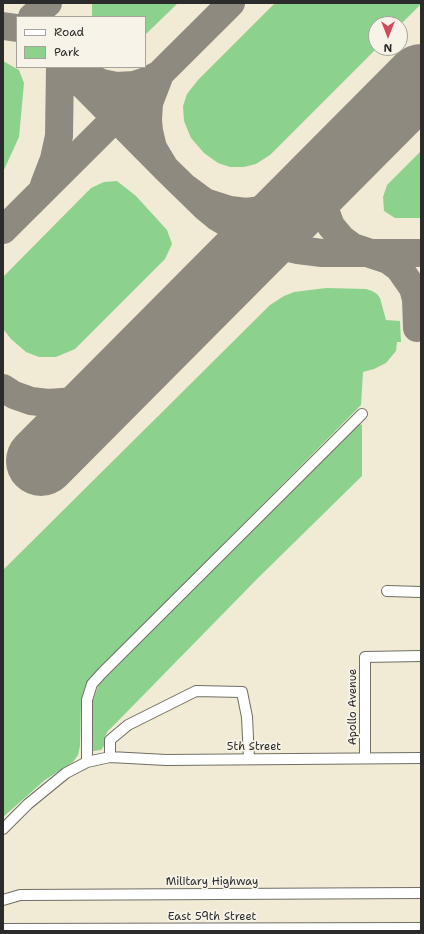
<!DOCTYPE html>
<html>
<head>
<meta charset="utf-8">
<style>
	body { margin:0 }
	#map { position:relative; width:424px; height:934px; overflow:hidden; background:#f1ead4; font-family:"Shantell Sans",sans-serif }
	canvas { display:block }
	.frame { position:absolute; inset:0; border:4px solid #2b2b2b; pointer-events:none }
	.legend { position:absolute; left:16px; top:16px; width:130px; height:52px; box-sizing:border-box; background:#f7f3e8; border:1px solid #a5a39c; margin:0; padding:5px 7px; list-style:none; font-size:12px; color:#2b2b2b }
	.legend li { display:flex; align-items:center; gap:8px; height:20px }
	.legend b { width:20px; border:1px solid #a5a39c }
	.north { position:absolute; left:368px; top:16px; width:40px; height:40px; box-sizing:border-box; background:#f7f3e8; border:1px solid #a5a39c; border-radius:50%; rotate:180deg; font-size:11px; font-weight:700; line-height:16px; text-align:center; color:#2b2b2b }
	.north::after { content:''; display:block; margin:auto; width:14px; height:18px; background:#d1495b; clip-path:polygon(50% 0,100% 100%,50% 72%,0 100%) }
</style>
</head>
<body>
<div id="map">
<canvas width="424" height="934"></canvas>
<div class="frame"></div>
<ul class="legend">
<li><b style="height:5px;background:#fff"></b>Road</li>
<li><b style="height:11px;background:#8dd28c"></b>Park</li>
</ul>
<div class="north">N</div>
</div>
<script>
const ctx = document.querySelector('canvas').getContext('2d');
ctx.lineJoin = 'round';
function fill(path, color) {
  ctx.fillStyle = color;
  ctx.fill(path, 'evenodd');
}
function toPath(rows) {
  const path = new Path2D();
  for (const r of rows) {
    path.moveTo(r[0], r[1]);
    for (let i = 2; i < r.length; i += 2) path.lineTo(r[i], r[i + 1]);
  }
  return path;
}
function strokePath(path, color, width, dash) {
  ctx.strokeStyle = color;
  ctx.lineWidth = width;
  ctx.lineCap = dash ? 'butt' : 'round';
  ctx.setLineDash(dash || []);
  ctx.stroke(path);
}
function label(font, color, halo, rows, align = 'center') {
  ctx.font = font + ' "Shantell Sans",sans-serif';
  ctx.lineWidth = 3.5;
  ctx.setLineDash([]);
  ctx.textBaseline = 'middle';
  ctx.strokeStyle = halo;
  ctx.fillStyle = color;
  for (const [text, x, y, turn = 0] of rows) {
    ctx.save();
    ctx.translate(x, y);
    ctx.rotate((+turn || 0) * Math.PI / 180);
    ctx.textAlign = isNaN(turn) ? turn : align;
    if (halo) ctx.strokeText(text, 0, 0);
    ctx.fillText(text, 0, 0);
    ctx.restore();
  }
}
const green = toPath([
	[92,3,178,3,145,35,145,17,92,17],
	[275,3,421,4,400,25,400,24,376,24,376,48,377,48,270,155,256,164,244,167,230,167,218,163,204,153,191,138,184,121,183,106,187,94,198,80],
	[3,61,19,70,24,83,19,137,3,172],
	[421,151,421,218,395,218,384,211,383,197,387,185],
	[117,181,136,196,167,230,172,244,165,259,75,349,56,357,39,357,26,352,11,339,3,329,3,277,91,188,104,182],
	[326,288,366,289,372,291,377,294,380,298,386,320,400,321,401,342,397,342,396,351,386,363,374,369,363,372,361,405,89,680,85,687,81,701,80,746,78,755,73,762,45,780,3,817,3,570,270,305,284,296,294,292],
	[357,424,360,424,362,425,362,476,258,578,117,722,107,732,104,739,104,746,101,750,94,751,91,750,91,706,99,684]
]);
const taxiway = toPath([
	[32,17,48,3],
	[3,26,17,28],
	[65,67,165,168,153,148,149,131,148,120,149,103,159,77],
	[77,67,91,78,102,83,116,86,134,85,149,80,156,76],
	[165,168,206,208,217,217,249,236,272,244,298,250,322,253,421,253],
	[44,185,54,159,59,136,60,67],
	[186,188,205,202,230,210,246,212,270,209,287,203,305,192,352,149,329,179,325,193,325,210,331,226,342,239,353,247,371,253],
	[3,230,231,3],
	[370,254,388,260,399,268,413,288,416,299,417,328],
	[3,388,14,395,31,401,48,403,76,401,92,396,108,388,132,369]
]);
const runway = toPath([
	[41,461,421,79]
]);
const minor = toPath([
	[387,591,421,592],
	[110,757,110,740,128,725,196,691,242,692,247,717,249,759],
	[365,758,365,657,421,656],
	[87,762,87,700,92,684,102,673,362,414],
	[3,829,28,804,66,773,87,762,110,757,166,760,421,758],
	[3,900,20,895,421,893],
	[3,929,421,928]
]);
const streetNames = [
	["Apollo Avenue",353,707,-90],
	["5th Street",254,747],
	["Military Highway",212,882],
	["East 59th Street",212,917]
];
fill(green, '#8dd28c');
strokePath(taxiway, '#8e8a80', 28);
strokePath(runway, '#8e8a80', 70);
strokePath(minor, '#706e66', 12);
strokePath(minor, '#fff', 10);
label('11px', '#2b2b2b', '#f7f3e8', streetNames);
</script>
</body>
</html>
